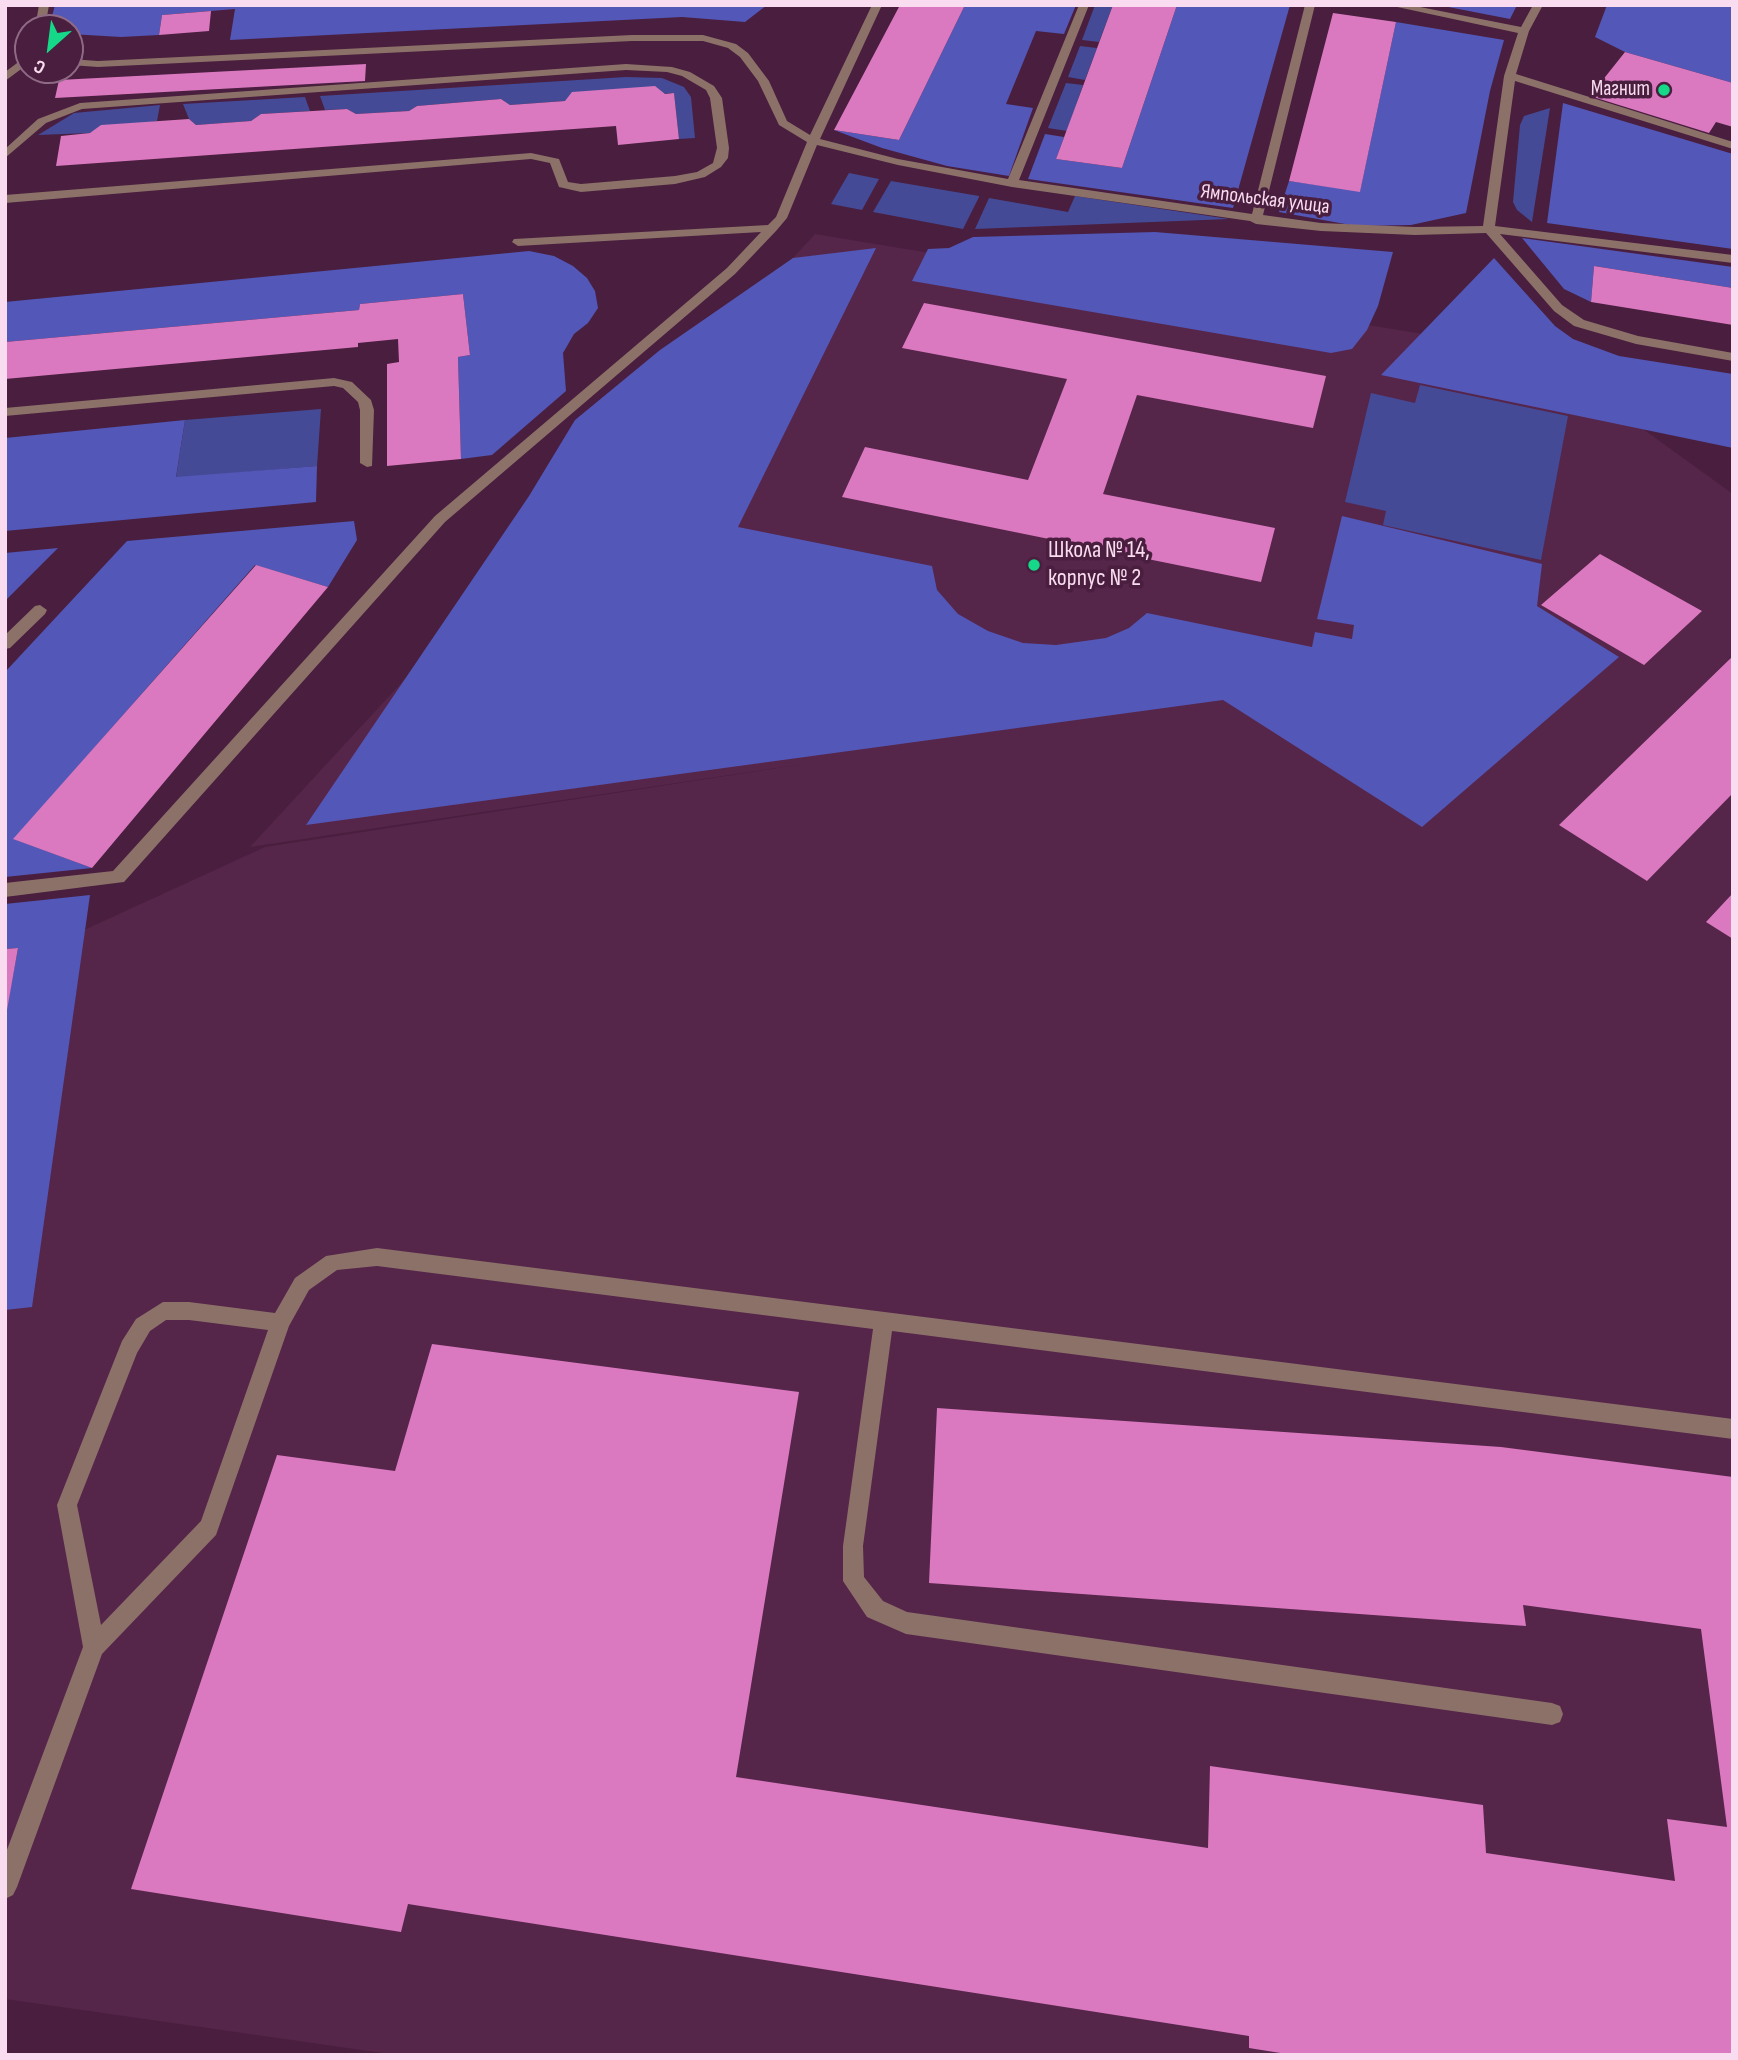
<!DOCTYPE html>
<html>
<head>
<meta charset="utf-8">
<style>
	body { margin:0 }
	#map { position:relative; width:1738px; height:2060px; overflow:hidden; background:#491e3e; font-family:"Sofia Sans Condensed",sans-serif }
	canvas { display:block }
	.frame { position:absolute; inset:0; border:7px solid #f9dcf0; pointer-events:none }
	.north { position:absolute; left:14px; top:14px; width:70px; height:70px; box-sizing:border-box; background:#491e3e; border:2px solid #8f6a85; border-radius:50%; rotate:208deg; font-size:19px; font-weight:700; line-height:28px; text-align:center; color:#f9dcf0 }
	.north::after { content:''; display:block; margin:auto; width:24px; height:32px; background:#15d989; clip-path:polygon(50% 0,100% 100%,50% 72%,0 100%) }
</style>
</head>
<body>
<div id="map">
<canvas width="1738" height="2060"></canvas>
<div class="frame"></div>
<div class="north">С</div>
</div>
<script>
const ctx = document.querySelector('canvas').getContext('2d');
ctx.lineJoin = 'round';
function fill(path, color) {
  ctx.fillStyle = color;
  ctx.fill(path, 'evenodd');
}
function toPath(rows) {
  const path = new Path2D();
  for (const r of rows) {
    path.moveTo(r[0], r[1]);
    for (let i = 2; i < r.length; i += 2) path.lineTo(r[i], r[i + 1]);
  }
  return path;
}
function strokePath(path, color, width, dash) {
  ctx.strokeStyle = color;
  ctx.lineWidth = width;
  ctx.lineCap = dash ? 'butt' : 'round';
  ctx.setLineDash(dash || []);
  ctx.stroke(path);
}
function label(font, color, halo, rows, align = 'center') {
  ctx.font = font + ' "Sofia Sans Condensed",sans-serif';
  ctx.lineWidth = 7;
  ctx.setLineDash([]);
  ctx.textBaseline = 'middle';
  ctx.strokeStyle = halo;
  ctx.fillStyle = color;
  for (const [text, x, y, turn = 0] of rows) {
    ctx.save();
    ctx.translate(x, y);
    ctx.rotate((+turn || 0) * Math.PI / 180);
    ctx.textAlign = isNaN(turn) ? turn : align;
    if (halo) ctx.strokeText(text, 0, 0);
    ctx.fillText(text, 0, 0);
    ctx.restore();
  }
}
const built = toPath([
	[815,234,1429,335,1643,429,1733,494,1733,2055,396,2055,5,1999,5,1176,47,947,265,847,810,763,250,847]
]);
const green = toPath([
	[1095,5,1113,5,1099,42,1082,40],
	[1080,46,1097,48,1085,80,1068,77],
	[626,77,662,78,684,87,691,97,695,138,679,139,674,93,510,105,501,99,417,106,409,111,356,114,347,109,325,110,320,96],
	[1066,83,1083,85,1067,131,1048,128],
	[305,97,310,111,261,114,251,121,196,125,189,119,183,104],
	[160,105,157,121,90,133,38,135,74,113],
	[1550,108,1532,222,1517,210,1513,202,1520,125,1524,116],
	[849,173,879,179,862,210,831,204],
	[891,181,979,196,979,197,963,229,873,212],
	[1075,196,1229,219,975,229,989,198,1068,212],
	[1420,385,1568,416,1541,560,1383,525,1386,511,1345,502,1371,393,1415,403],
	[321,409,317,466,176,478,185,420]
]);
const forest = toPath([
	[55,5,767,5,745,22,682,17,230,40,235,9,162,15,159,35,121,37,70,34,70,28,49,28],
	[965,5,1076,5,1064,34,1036,31,1006,104,1033,108,1009,176,947,166,882,148,834,130,899,140],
	[1177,5,1290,5,1233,208,1028,179,1045,134,1064,137,1056,159,1122,168],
	[1438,5,1517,5,1510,19],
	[1607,5,1733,5,1733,83,1625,52,1595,37],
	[1396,22,1504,40,1490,91,1466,213,1411,225,1356,226,1279,212,1289,181,1360,191],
	[1563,103,1733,154,1733,249,1547,223],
	[1155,232,1393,252,1378,306,1367,330,1352,349,1331,353,912,281,928,249,949,248,973,237],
	[1522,238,1733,267,1733,288,1594,266,1591,302,1564,289],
	[876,248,738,527,932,566,937,590,958,614,988,631,1023,643,1056,645,1106,638,1129,628,1147,613,1312,647,1315,632,1352,639,1354,625,1317,619,1342,516,1542,564,1537,606,1619,657,1422,827,1223,700,306,825,529,496,575,420,660,350,793,258],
	[529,251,554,256,573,266,587,278,595,291,598,308,588,323,574,334,563,353,566,391,492,455,461,459,458,357,470,355,463,294,360,304,359,310,5,342,5,302],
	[1494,258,1555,326,1573,339,1619,356,1733,374,1733,448,1381,375],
	[185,420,176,477,317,466,316,502,5,531,5,438],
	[354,521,357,540,328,587,255,565,14,839,92,868,5,877,5,672,127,541],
	[58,548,5,601,5,553],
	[90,895,32,1307,5,1310,5,1017,18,948,5,949,5,904]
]);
const building = toPath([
	[900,5,965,5,899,140,834,130],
	[1113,5,1177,5,1122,168,1056,159],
	[211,11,209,31,159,35,162,15],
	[1333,13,1396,22,1360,192,1289,181],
	[1625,52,1733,83,1733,127,1716,122,1709,133,1590,96],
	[366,64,365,81,55,98,59,80],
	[655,86,665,94,674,93,679,139,618,145,616,126,56,166,61,136,90,133,101,125,189,119,196,125,251,121,261,114,347,109,356,114,409,111,417,106,501,99,510,105,565,101,572,92],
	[1594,266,1733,288,1733,325,1591,302],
	[463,294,470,355,458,357,461,459,387,466,387,364,399,362,398,339,358,343,358,347,5,379,5,342,359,310,360,304],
	[924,303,1326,376,1313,428,1137,395,1103,494,1275,528,1261,582,842,497,865,447,1028,480,1067,379,902,348],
	[1600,554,1702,611,1644,665,1541,605],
	[256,565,328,587,92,868,13,839],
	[1733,656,1733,793,1647,881,1559,825],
	[1733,893,1733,939,1706,922],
	[18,948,7,1010,5,1010,5,949],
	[432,1344,799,1392,736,1777,1208,1848,1210,1766,1483,1805,1486,1853,1675,1881,1667,1819,1727,1827,1701,1629,1523,1605,1526,1626,929,1583,937,1408,1501,1447,1733,1477,1733,2055,1293,2055,1249,2048,1249,2036,408,1904,401,1932,131,1889,277,1455,395,1471]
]);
const minor = toPath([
	[39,5,49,5,45,28,35,28,39,5],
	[872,5,882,5,820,139,898,159,1008,179,1079,5,1089,5,1019,180,1252,214,1305,5,1315,5,1263,215,1321,223,1415,227,1483,226,1504,76,1518,33,1388,5,1410,5,1521,27,1533,5,1543,5,1529,31,1516,74,1733,142,1733,149,1515,81,1495,226,1733,255,1733,263,1500,234,1562,305,1584,320,1638,336,1733,353,1733,361,1636,344,1574,326,1554,311,1486,233,1415,235,1321,231,1256,224,1250,221,1012,187,898,165,817,145,787,218,776,231,735,274,445,522,124,882,5,897,5,883,113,871,435,516,727,268,761,232,518,246,512,242,514,239,768,225,776,217,807,142,779,125,758,81,740,57,728,48,703,41,632,41,98,67,70,65,70,59,98,61,632,35,703,35,736,44,748,53,769,81,787,121,810,135,872,5],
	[28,55,28,64,5,81,5,72,28,55],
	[626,64,672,67,690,72,714,86,722,98,729,148,728,158,721,167,705,177,675,184,581,192,559,187,550,163,531,159,5,203,5,195,531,153,559,159,568,182,581,184,675,176,697,172,713,163,717,148,710,98,706,90,682,76,667,72,626,70,82,109,46,123,5,158,5,149,38,119,80,103,626,64],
	[334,378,352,382,371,400,374,410,372,466,367,467,360,463,360,410,358,402,343,388,334,386,5,416,5,408,334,378],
	[40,605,47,610,45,614,10,648,5,649,5,635,35,606,40,605],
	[377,1248,1733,1419,1733,1439,892,1331,863,1546,864,1577,883,1601,907,1612,1552,1703,1560,1706,1563,1714,1560,1722,1552,1725,906,1634,867,1617,843,1581,843,1546,873,1329,377,1266,337,1270,309,1290,289,1326,216,1535,102,1654,17,1887,13,1895,5,1899,5,1855,83,1647,57,1505,122,1341,136,1319,163,1302,189,1302,275,1313,295,1278,326,1256,377,1248],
	[166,1320,189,1320,268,1330,201,1521,101,1625,77,1505,137,1353,150,1331,166,1320]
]);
const markers = [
	[1664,90,7,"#15d989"],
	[1034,565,7,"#15d989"]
];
const farPoinames = [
	["Магнит",1650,90]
];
const farStreetnames = [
	["Ямпольская улица",1265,200,7]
];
const poiNames = [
	["Школа № 14,",1048,551],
	["корпус № 2",1048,579]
];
fill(built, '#56254a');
fill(green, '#454a96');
fill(forest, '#5357b7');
fill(building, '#da79c0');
fill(minor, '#8c7169');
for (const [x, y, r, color] of markers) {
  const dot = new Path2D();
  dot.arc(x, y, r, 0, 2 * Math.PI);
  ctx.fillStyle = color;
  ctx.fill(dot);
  strokePath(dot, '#491e3e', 2.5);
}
label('21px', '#f9dcf0', '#491e3e', farPoinames, 'right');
label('21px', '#f9dcf0', '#491e3e', farStreetnames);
label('24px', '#f9dcf0', '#491e3e', poiNames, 'left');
</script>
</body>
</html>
